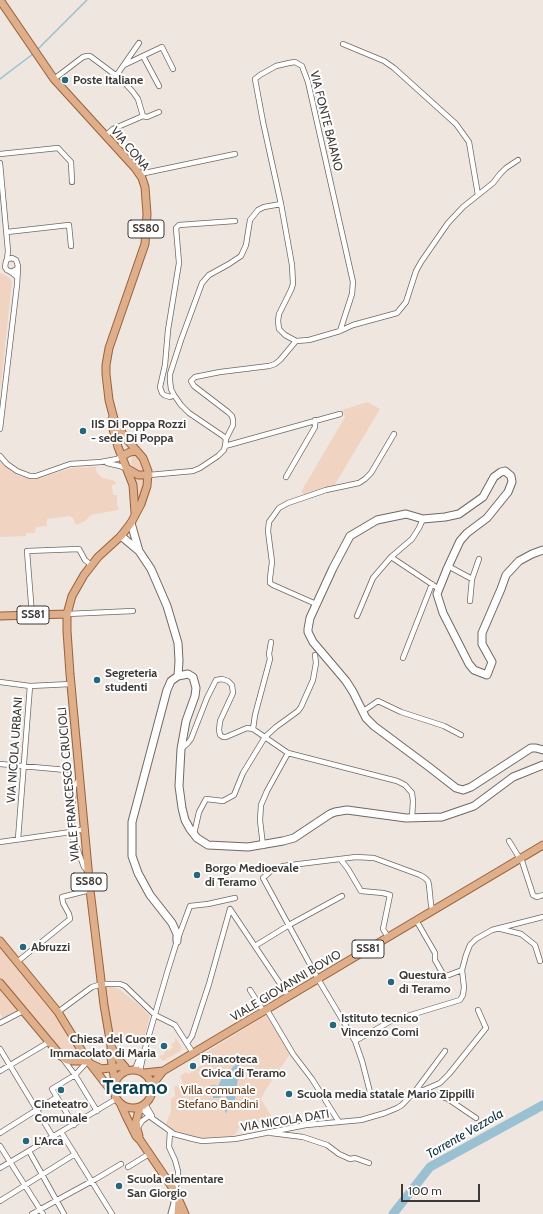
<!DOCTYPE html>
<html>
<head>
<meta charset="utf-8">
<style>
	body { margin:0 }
	#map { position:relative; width:543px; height:1214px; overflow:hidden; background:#f0e6e0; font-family:Cabin,sans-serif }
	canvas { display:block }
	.scale { position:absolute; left:401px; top:1184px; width:79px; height:18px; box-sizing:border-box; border:2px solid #3d3937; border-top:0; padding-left:5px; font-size:12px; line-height:14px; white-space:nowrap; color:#3d3937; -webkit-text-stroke:3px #fff; paint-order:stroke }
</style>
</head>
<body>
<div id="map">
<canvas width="543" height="1214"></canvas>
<div class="scale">100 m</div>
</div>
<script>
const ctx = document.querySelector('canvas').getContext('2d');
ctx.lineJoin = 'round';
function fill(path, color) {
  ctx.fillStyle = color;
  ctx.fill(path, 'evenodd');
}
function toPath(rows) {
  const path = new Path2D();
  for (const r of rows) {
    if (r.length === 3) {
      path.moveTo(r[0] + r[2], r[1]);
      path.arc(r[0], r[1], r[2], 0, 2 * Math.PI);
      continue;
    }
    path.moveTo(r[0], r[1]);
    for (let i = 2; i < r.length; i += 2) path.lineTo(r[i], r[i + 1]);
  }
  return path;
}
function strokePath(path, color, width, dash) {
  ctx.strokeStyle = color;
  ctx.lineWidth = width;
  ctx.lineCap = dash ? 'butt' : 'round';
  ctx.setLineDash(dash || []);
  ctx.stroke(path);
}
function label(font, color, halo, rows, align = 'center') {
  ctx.font = font + ' Cabin,sans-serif';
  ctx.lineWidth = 4;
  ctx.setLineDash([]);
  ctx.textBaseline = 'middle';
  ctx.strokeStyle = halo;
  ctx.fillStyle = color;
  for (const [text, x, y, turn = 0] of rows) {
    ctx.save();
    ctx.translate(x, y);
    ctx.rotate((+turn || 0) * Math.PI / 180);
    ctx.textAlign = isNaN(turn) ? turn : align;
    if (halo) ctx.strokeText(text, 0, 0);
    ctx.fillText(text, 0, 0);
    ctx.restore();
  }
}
const green = toPath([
	[0,273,7,276,12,281,0,393],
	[367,402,380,409,334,486,305,495,301,492,345,417,344,414,342,412,342,410],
	[132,456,137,456,140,460,143,467,143,472,139,473,133,469,131,463],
	[0,459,12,472,22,477,31,479,46,476,72,468,96,467,96,471,101,477,103,478,112,480,116,482,116,484,112,485,113,495,117,495,117,506,119,507,118,510,91,515,85,521,76,525,73,518,69,516,47,519,47,526,36,527,35,533,26,533,26,536,0,537],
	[136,478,145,480,143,490,137,504],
	[0,941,42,992,80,1054,78,1058,67,1060,23,1011,4,1021,0,1013],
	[104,986,112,987,119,989,141,1007,150,1016,144,1039,134,1036,132,1042,118,1040,117,1035,113,1035],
	[268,1014,290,1054,266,1089,261,1099,273,1119,241,1125,235,1135,231,1137,202,1138,192,1137,171,1129,165,1126,171,1111,171,1099,175,1096,174,1087,183,1083,180,1076,186,1072,188,1074,209,1060,205,1053],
	[175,1037,180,1044,182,1050,163,1061,159,1057,161,1055,164,1055,164,1053,167,1049,169,1051,173,1047,171,1045,175,1041]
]);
const water = toPath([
	[238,1062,240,1068,237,1084,235,1100,232,1105,231,1109,228,1108,226,1114,224,1107,226,1102,226,1096,224,1095,219,1098,213,1098,213,1096,210,1094,212,1091,210,1088,207,1087,213,1085,218,1086,223,1076,228,1078,231,1076,230,1073,232,1068]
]);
const stream = toPath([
	[37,50,87,0],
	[0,79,33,54]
]);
const river = toPath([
	[393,1214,430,1167,543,1105]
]);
const street = toPath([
	[343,44,384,61,394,68,456,124,469,142,478,195],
	[143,56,159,86],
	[124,65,162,47,173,69],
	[116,76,139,43],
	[54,79,83,57,87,56,90,56,122,80,133,92,138,99,143,116,113,129,105,136],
	[143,116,147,117,159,112],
	[0,154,58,148,71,162,72,182],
	[0,163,8,251,7,259],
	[140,174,235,154],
	[281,204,263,122,255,79,260,75,276,66,289,63,295,62,302,66,308,82,353,282,352,294,340,331],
	[7,232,69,225,71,246],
	[11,272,17,269,18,266,16,260,12,258,8,259,6,261,5,267,7,270,11,272,17,277],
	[174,395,170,397,164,395,162,393,160,387,165,365,168,330,179,263,176,228,179,225,235,221],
	[0,429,17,285,18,268],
	[226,439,233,425,233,420,232,416,228,412,194,386,191,381,195,377,220,372,269,366,275,364,280,360,296,341],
	[225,446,340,414],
	[0,456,7,464,17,471,30,476,36,476,70,464,101,462,117,459,122,456],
	[107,463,120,466,127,469],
	[149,475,193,471,200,468,218,456,224,450,225,446,226,439,223,436,189,413,181,405,174,395,171,389,170,381,170,374,181,340,202,283,209,275,229,264,241,256,246,245,250,220,258,210,264,207,281,204,292,265,293,284,291,290,279,314,278,321,279,329,285,335,296,341,309,340,340,331,353,325,397,313,406,302,416,271,421,262,448,223,463,207,493,183,500,174,506,168,518,160],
	[286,477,315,427,315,420],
	[391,557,439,589],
	[448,566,472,579],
	[470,601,472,579,479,559],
	[316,604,273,585,270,583,270,578,272,562,268,531,269,522,279,508,288,503,326,490,359,483,365,479,371,473,394,434],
	[67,614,133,611],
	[32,615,27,551,79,549,85,560,91,565],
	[357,616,373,578,391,557,412,539,419,528,423,519],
	[271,642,269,654,270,659,255,715,253,729,288,753,397,781,405,785,412,793,413,801,412,818],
	[403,658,432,584],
	[0,682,30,686,71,684],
	[362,712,378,701,401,712,444,726,461,735],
	[181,749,188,743,191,739,207,698,216,680,222,679,228,681,232,685,233,693,220,721,219,730,220,735,223,737,226,737,247,728,253,729],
	[0,764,66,770],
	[80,779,74,786,71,832,84,867,88,871],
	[194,834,199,812,206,799,223,801,234,795,243,773,265,737,276,727,298,711,301,707,313,680,316,663,315,655],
	[18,839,30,686],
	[509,841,520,859],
	[0,842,71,832,85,829],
	[263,846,260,820,261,805,267,791,288,753],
	[521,858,533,895,537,897,543,895],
	[341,860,348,869,361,891,383,893,390,895,383,929,388,937],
	[230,909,289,997],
	[416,920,435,953,435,960,443,974,446,975,449,975,462,970],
	[501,929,521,934,535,945,540,961],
	[255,946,289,925,342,896],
	[17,962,70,919,69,914,63,903,62,897,90,890],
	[250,990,264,1012],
	[267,1010,293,1054,312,1079,339,1122],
	[58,1012,92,987,102,984,120,984,125,986,155,1015,175,1025,193,1053],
	[0,1023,23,1011],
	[355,1041,391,1021,460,1000,463,995,464,987,462,970,466,955,470,945,476,939,492,930,543,917],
	[187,1043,192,1036,209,984,230,909],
	[0,1049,43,1120],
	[63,1059,75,1075,97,1111],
	[135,1069,139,1059,143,1056],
	[0,1071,49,1042],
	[140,1071,144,1052,167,973,177,941,190,906,208,904,235,898],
	[416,1090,424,1090,440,1083,449,1074,486,1028,478,1010],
	[424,1090,448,1099,476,1118],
	[371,1096,362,1061,355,1041,318,979,263,878,272,870,283,866,356,857,374,858,420,875,425,878,428,881,429,885,431,905,433,911],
	[145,1104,152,1116],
	[140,1107,149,1116,170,1131,174,1134,193,1139,202,1141,235,1139,306,1125,361,1120,385,1113,397,1108,402,1105,416,1090,445,1051],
	[44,1122,53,1137],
	[74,1125,52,1089,75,1075,88,1061],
	[137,1129,142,1121,149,1116],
	[170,1131,169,1147,175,1160,178,1171,178,1181,174,1190],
	[61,1132,112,1214],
	[0,1133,57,1097],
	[271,1133,303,1137,327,1145,339,1154,350,1159,355,1158,369,1163],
	[0,1146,43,1214],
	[29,1151,64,1214],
	[128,1167,149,1154],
	[0,1168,116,1099],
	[0,1201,75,1154],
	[32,1214,92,1181,96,1179,121,1164]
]);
const secondary = toPath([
	[131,523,139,551,151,569,167,606,178,643,179,661,178,676],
	[121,536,139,551],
	[543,550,532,554,519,561,506,575,501,589,482,633,482,644,492,662,487,675,474,670,469,664,443,613,437,594,447,569,460,541,467,533,487,518,508,492,512,482,511,476,505,471,501,472,494,477,483,497,459,514,445,517,423,519,406,514,377,520,350,536,333,568,310,618,308,629,308,632,313,642,346,681,353,692,366,718,374,726,429,767,456,788,463,790,471,787,531,748,536,748,543,750],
	[177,941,177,934,172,923,150,895,138,873,132,856,132,822,167,690,171,681,178,676,188,674,193,677,196,688,195,696,186,721,181,749,179,786,182,808,185,820,190,829,197,838,208,845,248,847,283,841,294,838,330,814,335,812,347,810,406,818,442,817,474,806,513,777,543,765],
	[172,1214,175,1203,174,1190]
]);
const primary = toPath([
	[0,0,54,79,135,168,142,178,145,187,147,214,145,244,109,348,106,365,106,374,109,400,114,419,124,436,143,458,148,471,147,486,141,504,131,523,121,536,98,557,84,575,72,596,67,614,67,631,70,674,90,890,104,1005,111,1046,111,1058,115,1082],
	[112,419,113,429,118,447,133,485,135,513],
	[122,456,130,452,137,451],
	[128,469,138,475,149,475],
	[0,616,67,614],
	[0,941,58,1012,88,1061,109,1088,113,1091],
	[0,983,61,1056,67,1060,73,1061,88,1061],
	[112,1048,119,1060,125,1067],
	[91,1064,102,1069,124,1066],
	[133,1089,19],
	[144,1073,163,1071],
	[152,1085,163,1071,543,845],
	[121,1105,126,1116,136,1136,140,1140,174,1190,181,1205,185,1214],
	[139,1136,137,1129,136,1122,140,1107],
	[178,1214,179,1201]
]);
const markers = [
	[65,80,4,"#27667c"],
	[83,431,4,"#27667c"],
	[97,680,4,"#27667c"],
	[197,875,4,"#27667c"],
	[23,947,4,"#27667c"],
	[391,982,4,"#27667c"],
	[333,1025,4,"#27667c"],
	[164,1046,4,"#27667c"],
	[193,1066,4,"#27667c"],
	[61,1090,4,"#27667c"],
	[289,1094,4,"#27667c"],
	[26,1141,4,"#27667c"],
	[119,1186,4,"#27667c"]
];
const shields = [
	[146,229,36],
	[33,615,32],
	[89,882,36],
	[368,949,32]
];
const shieldNames = [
	["SS80",146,229],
	["SS81",33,615],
	["SS80",89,882],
	["SS81",368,949]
];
const poiNames = [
	["Poste Italiane",73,80],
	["IIS Di Poppa Rozzi",91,424],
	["- sede Di Poppa",91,438],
	["Segreteria",105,673],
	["studenti",105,687],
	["Borgo Medioevale",205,868],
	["di Teramo",205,882],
	["Abruzzi",31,947],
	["Questura",399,975],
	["di Teramo",399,989],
	["Istituto tecnico",341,1018],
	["Vincenzo Comi",341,1032],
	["Chiesa del Cuore",156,1039,"right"],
	["Immacolato di Maria",156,1053,"right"],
	["Pinacoteca",201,1059],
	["Civica di Teramo",201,1073],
	["Scuola media statale Mario Zippilli",297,1094],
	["Cineteatro",61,1104,"center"],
	["Comunale",61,1118,"center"],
	["L'Arca",34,1141],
	["Scuola elementare",127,1179],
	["San Giorgio",127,1193]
];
const streetNames = [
	["VIA FONTE BAIANO",326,121,76],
	["VIA CONA",130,149,50],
	["VIA NICOLA URBANI",15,750,-86],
	["VIALE FRANCESCO CRUCIOLI",69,784,-95],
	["VIALE GIOVANNI BOVIO",286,986,-31],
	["VIA NICOLA DATI",285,1121,-9]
];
const parkNames = [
	["Villa comunale",218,1090],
	["Stefano Bandini",218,1104]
];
const waterNames = [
	["Torrente Vezzola",465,1134,-30]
];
const townNames = [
	["Teramo",135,1088]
];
fill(green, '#f0d3c1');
fill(water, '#9ac1d1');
strokePath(stream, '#9ac1d1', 1.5);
strokePath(river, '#9ac1d1', 9);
strokePath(street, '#716863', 6);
strokePath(secondary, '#716863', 9);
strokePath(primary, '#98623a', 9);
strokePath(street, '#fff', 4.5);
strokePath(secondary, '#fff', 7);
strokePath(primary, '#dfae8a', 7);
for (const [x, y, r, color] of markers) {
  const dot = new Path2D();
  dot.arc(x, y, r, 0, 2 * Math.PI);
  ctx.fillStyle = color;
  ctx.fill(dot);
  strokePath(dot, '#fff', 1.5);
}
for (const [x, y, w] of shields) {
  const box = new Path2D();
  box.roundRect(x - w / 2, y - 9, w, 18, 3);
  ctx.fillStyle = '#fff';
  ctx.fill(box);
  strokePath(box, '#3d3937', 1);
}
label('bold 11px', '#3d3937', null, shieldNames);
label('bold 12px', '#3d3937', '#fff', poiNames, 'left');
label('12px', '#3d3937', '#fff', streetNames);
label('12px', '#603514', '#fff', parkNames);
label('italic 13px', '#0d313e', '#fff', waterNames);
label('bold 20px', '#0a4051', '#fff', townNames);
</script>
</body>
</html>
